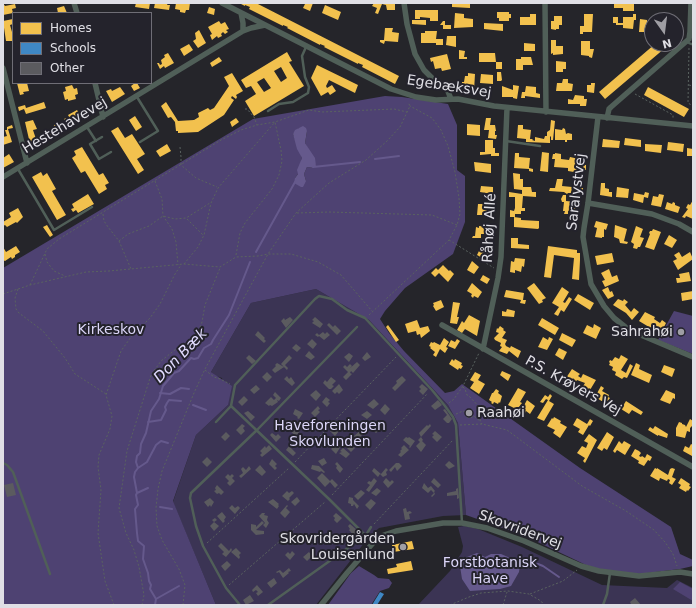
<!DOCTYPE html>
<html>
<head>
<meta charset="utf-8">
<style>
	body { margin:0 }
	#map { position:relative; width:696px; height:608px; overflow:hidden; background:#25252a; font-family:"DejaVu Sans",sans-serif }
	canvas { display:block }
	.frame { position:absolute; inset:0; border:4px solid #e0dfe5; pointer-events:none }
	.legend { position:absolute; left:12px; top:12px; width:140px; height:72px; box-sizing:border-box; background:#24232c; border:1px solid #6f6e76; margin:0; padding:5px 7px; list-style:none; font-size:12px; color:#e0dfe5 }
	.legend li { display:flex; align-items:center; gap:8px; height:20px }
	.legend b { width:20px; border:1px solid #6f6e76 }
	.north { position:absolute; left:644px; top:12px; width:40px; height:40px; box-sizing:border-box; background:#24232c; border:1px solid #6f6e76; border-radius:50%; rotate:166deg; font-size:11px; font-weight:700; line-height:16px; text-align:center; color:#e0dfe5 }
	.north::after { content:''; display:block; margin:auto; width:14px; height:18px; background:#9f9ea4; clip-path:polygon(50% 0,100% 100%,50% 72%,0 100%) }
</style>
</head>
<body>
<div id="map">
<canvas width="696" height="608"></canvas>
<div class="frame"></div>
<ul class="legend">
<li><b style="height:11px;background:#f2c14e"></b>Homes</li>
<li><b style="height:11px;background:#3f88c5"></b>Schools</li>
<li><b style="height:11px;background:#5b5b5f"></b>Other</li>
</ul>
<div class="north">N</div>
</div>
<script>
const ctx = document.querySelector('canvas').getContext('2d');
ctx.lineJoin = 'round';
function fill(path, color) {
  ctx.fillStyle = color;
  ctx.fill(path, 'evenodd');
}
function toPath(rows) {
  const path = new Path2D();
  for (const r of rows) {
    path.moveTo(r[0], r[1]);
    for (let i = 2; i < r.length; i += 2) path.lineTo(r[i], r[i + 1]);
  }
  return path;
}
function strokePath(path, color, width, dash) {
  ctx.strokeStyle = color;
  ctx.lineWidth = width;
  ctx.lineCap = dash ? 'butt' : 'round';
  ctx.setLineDash(dash || []);
  ctx.stroke(path);
}
function label(font, color, halo, rows, align = 'center') {
  ctx.font = font + ' "DejaVu Sans",sans-serif';
  ctx.lineWidth = 4;
  ctx.setLineDash([]);
  ctx.textBaseline = 'middle';
  ctx.strokeStyle = halo;
  ctx.fillStyle = color;
  for (const [text, x, y, turn = 0] of rows) {
    ctx.save();
    ctx.translate(x, y);
    ctx.rotate((+turn || 0) * Math.PI / 180);
    ctx.textAlign = isNaN(turn) ? turn : align;
    if (halo) ctx.strokeText(text, 0, 0);
    ctx.fillText(text, 0, 0);
    ctx.restore();
  }
}
const green = toPath([
	[316,289,369,320,448,405,458,423,466,515,443,516,379,528,368,538,316,605,216,605,173,502,196,435,228,405,222,378,216,376,211,372,251,303],
	[464,526,478,529,522,547,602,585,667,588,677,580,693,588,693,605,418,605,450,571,462,552,463,546,458,527]
]);
const forest = toPath([
	[385,96,402,97,448,104,457,125,457,170,465,176,465,222,453,254,405,288,385,311,380,319,389,333,404,351,445,393,454,391,462,384,580,468,671,527,680,554,693,560,693,566,680,569,639,574,598,569,586,565,525,536,466,515,458,423,448,405,369,320,316,289,251,303,211,372,232,386,228,405,196,435,173,501,216,605,3,605,3,268,253,119],
	[299,128,307,131,305,143,316,166,314,168,307,167,304,174,306,181,295,178,298,174,302,158,293,134],
	[674,311,693,316,693,354,658,340],
	[359,566,374,575,378,578,389,579,392,583,389,588,380,591,371,605,328,605,351,573],
	[680,582,693,589,693,601,673,589]
]);
const water = toPath([
	[303,126,306,128,307,131,305,143,315,158,316,166,314,168,307,167,304,174,306,181,303,187,301,187,294,183,295,178,298,174,297,170,302,158,297,149,293,134,295,130],
	[477,553,485,557,491,554,501,554,515,560,520,565,519,572,511,586,500,589,470,591,462,579,460,566,461,560,467,557]
]);
const homes = toPath([
	[3,3,5,6,15,4,16,8,12,9,13,13,3,15],
	[136,3,150,3,149,9,135,7],
	[155,3,168,3,167,5,170,5,169,10,154,8],
	[176,3,190,3,189,10,186,10,185,13,180,12,180,10,175,9],
	[239,3,256,3,399,76,395,84,362,67,363,65,358,63,358,64,324,47,325,46,320,44,320,45,287,28,288,27,283,25,283,26,249,9,250,7,245,5,245,6],
	[302,3,313,3,310,11,303,8,305,4],
	[374,3,395,3,395,10,387,10,386,5,382,4,378,14,375,13,377,8,372,6],
	[452,3,470,3,470,8,452,7],
	[614,3,634,3,634,11,623,11,623,8,614,8],
	[325,5,341,12,338,20,322,13],
	[64,6,67,13,58,13,57,8],
	[209,7,215,9,214,15,207,13],
	[415,10,438,10,438,21,430,21,430,18,420,17,420,19,415,19],
	[497,12,509,12,509,14,511,14,511,18,509,18,509,21,499,21,499,18,497,18],
	[455,13,464,14,464,18,473,19,473,27,454,28],
	[530,14,536,14,536,25,520,25,520,17,530,17],
	[584,14,593,14,592,32,583,32,583,34,580,34,580,26,584,26],
	[633,14,636,14,636,20,634,20,633,29,623,28,623,25,616,25,616,23,613,23,613,17,618,17,618,23,623,23,623,17,633,17],
	[554,16,562,16,562,25,559,25,559,29,556,29,556,30,551,29,551,21,554,21],
	[13,19,13,24,10,25,12,32,13,32,13,40,12,41,6,41,3,21],
	[640,19,647,20,647,24,652,24,652,32,639,32],
	[412,20,426,20,426,25,412,24],
	[219,21,221,24,225,22,229,29,226,30,228,32,225,34,223,32,221,34,222,36,218,38,217,36,212,40,210,35,212,34,208,27],
	[443,21,445,21,445,25,451,25,451,29,443,29,443,25,440,25],
	[484,23,503,24,503,31,484,29],
	[385,28,393,28,392,32,399,33,398,42,385,41,384,44,380,42,380,40,384,40],
	[199,30,206,43,198,48,193,41,196,39,195,33],
	[425,31,437,31,436,39,443,39,443,45,436,45,436,43,421,43,421,33,425,33],
	[447,36,456,36,456,47,446,45],
	[551,40,556,40,556,46,563,46,563,54,553,55,553,53,551,54],
	[581,41,590,41,590,49,594,49,592,58,589,57,589,56,581,55],
	[524,43,535,44,535,51,524,51],
	[189,44,193,50,184,56,180,49],
	[655,44,661,44,665,48,605,99,599,92],
	[459,50,465,51,464,57,467,57,467,59,459,59],
	[287,52,292,61,289,62,304,86,254,116,245,101,256,94,251,86,246,88,241,80],
	[281,67,287,78,281,82,274,71],
	[264,78,271,88,264,92,257,82],
	[168,53,174,63,165,68,164,66,160,69,157,63,159,63,160,65,162,64,161,60,165,57,164,55],
	[479,53,495,53,496,62,479,62],
	[447,54,451,69,442,71,441,68,435,69,433,61,431,62,430,58],
	[219,57,222,61,212,67,210,63],
	[521,57,531,57,533,65,523,65,523,70,516,70,516,59,521,59],
	[556,61,566,62,566,69,563,69,563,72,556,72],
	[496,62,502,62,502,69,496,69],
	[317,65,358,85,355,93,329,80,326,86,327,88,332,85,336,91,330,95,328,92,321,96,311,78],
	[497,72,501,72,502,80,501,81,497,81],
	[232,73,243,91,236,95,237,97,236,99,232,96,231,98,234,100,224,115,198,132,178,133,178,131,176,131,175,122,171,117,168,118,161,106,166,102,178,121,194,120,199,117,198,113,208,108,210,110,214,108,229,86,224,77],
	[468,73,475,74,474,91,469,91,469,88,462,88,462,82,464,82,465,76,468,76],
	[481,74,493,75,493,84,480,83],
	[563,79,568,79,568,83,573,84,572,91,556,91,557,83,562,83],
	[17,83,27,83,29,91,23,92,24,94,20,95],
	[135,83,137,83,140,88,134,91,131,86],
	[591,83,595,83,594,93,587,92,587,85,591,85],
	[72,85,74,89,77,88,78,94,75,95,76,99,68,101,68,99,65,100,63,92,66,91,65,87],
	[513,85,519,86,517,99,513,98,513,97,502,97,502,86,513,90],
	[526,86,536,87,536,93,540,94,540,98,525,96,525,98,521,98,522,92,525,92],
	[120,87,125,94,112,102,106,91,111,89,112,91],
	[648,87,689,109,684,117,644,95],
	[575,95,584,96,584,99,587,99,586,106,580,106,580,104,568,104,568,99,573,100],
	[44,102,46,108,26,114,24,109,19,111,18,107,25,105,26,108],
	[77,110,82,118,77,123,76,122,73,124,68,115],
	[135,116,142,127,136,131,129,120],
	[66,118,71,126,52,138,48,131,53,127,56,123,58,127,66,123,64,119],
	[236,118,239,122,232,127,230,122],
	[486,118,491,118,490,125,495,125,496,131,495,131,495,135,497,135,496,139,488,138,489,130,484,130],
	[33,120,37,129,33,130,36,139,39,138,41,145,31,148,25,122],
	[551,120,555,121,553,140,551,140,551,137,550,136,550,143,526,142,526,139,517,138,518,125,523,125,523,129,531,130,530,139,533,139,532,140,535,141,535,137,544,139,545,136,547,136,547,132,550,130],
	[467,124,480,125,480,136,467,135],
	[12,125,13,128,8,129,12,142,3,145,3,137,7,136,5,130,7,130,7,127],
	[118,127,125,138,132,134,145,154,137,159,144,170,138,174,111,131],
	[563,128,565,129,566,134,568,133,572,134,572,140,567,140,567,142,565,142,565,140,555,140,555,129,562,130],
	[625,138,641,140,641,147,624,145],
	[603,139,620,141,619,148,602,147],
	[485,140,493,140,493,148,495,148,495,153,499,153,499,156,491,156,491,154,480,155,480,152,485,152],
	[668,142,684,144,683,152,667,150],
	[167,144,171,151,160,157,156,151],
	[645,144,662,145,661,153,645,151],
	[82,147,99,175,103,173,109,183,105,185,107,189,99,194,85,171,81,173,72,158,76,155,74,151],
	[687,148,693,149,693,156,687,156],
	[542,152,549,153,548,172,540,171],
	[515,153,519,153,519,157,530,158,529,168,533,169,533,172,529,171,529,169,514,168],
	[555,153,561,154,561,159,569,160,570,157,579,159,578,164,586,165,586,170,583,170,583,172,574,172,568,171,568,168,554,167,555,159,552,159,553,154,555,154],
	[9,154,14,162,3,168,3,158],
	[474,162,491,164,491,173,475,171],
	[41,172,43,176,47,173,56,189,52,191,66,215,57,220,32,177],
	[513,173,520,174,520,179,523,179,523,187,531,187,532,192,536,192,536,197,523,196,522,208,525,208,525,211,521,211,521,214,515,214,515,217,510,217,510,210,514,211,515,208,515,197,509,197,509,192,522,194,522,190,514,189],
	[557,179,563,179,562,186,572,187,571,193,568,193,567,194,564,192,549,191,550,188,555,188],
	[601,183,605,183,605,188,609,189,609,192,612,192,612,197,600,195],
	[481,186,493,187,493,194,480,192],
	[577,187,583,188,583,194,576,194],
	[617,187,629,189,628,198,616,197],
	[645,192,649,193,648,198,644,197,643,203,633,200,634,193,644,195],
	[88,194,94,204,78,213,76,210,73,212,71,209,74,208,72,204],
	[659,194,664,195,661,207,651,205,653,196,658,197],
	[563,195,566,195,566,201,576,202,575,212,568,211,568,214,564,214,565,211,563,211,564,202,562,202,561,199],
	[693,200,693,219,686,216,685,218,682,217,688,209,686,208,688,204,690,205],
	[667,202,672,204,673,202,675,203,675,205,680,207,678,213,665,209],
	[478,204,486,204,486,206,490,206,487,211,486,211,486,215,477,215],
	[18,208,23,217,17,223,16,222,7,227,5,225,3,226,3,222,11,217,9,213],
	[514,217,521,218,521,220,539,221,539,228,538,229,514,227],
	[596,221,608,224,606,230,604,229,604,237,602,237,602,238,595,237,597,228,594,227],
	[47,225,53,235,50,237,43,227],
	[615,225,627,229,624,241,628,242,627,244,620,243,619,239,614,237],
	[479,226,490,227,490,228,493,229,492,233,489,233,489,234,481,234,481,238,472,238,473,236,475,236,476,227,479,228],
	[636,226,643,229,640,237,644,238,640,247,638,247,637,249,633,248,634,244,631,242],
	[653,229,661,232,654,250,645,247,650,234,649,233,650,231,652,231],
	[669,235,677,240,672,248,664,244],
	[511,238,518,238,518,244,529,245,529,249,511,248],
	[16,246,20,252,15,255,15,257,12,259,11,257,5,261,3,260,3,247,6,252],
	[548,246,577,250,577,253,580,253,580,260,579,280,572,279,574,258,554,255,551,278,544,277],
	[481,247,490,253,486,260,477,255],
	[679,252,682,257,690,252,693,259,678,270,673,261,677,259,674,255],
	[612,253,614,262,597,265,595,256],
	[515,258,525,259,524,267,522,266,521,272,515,270,515,273,510,272,511,261,514,262],
	[472,261,479,267,474,274,467,270],
	[443,265,449,271,450,270,454,274,448,282,439,273,435,277,431,273,436,268,438,270],
	[609,269,612,277,617,275,619,281,605,287,602,281,605,280,601,273],
	[689,272,691,281,677,283,676,278,680,278,679,274],
	[483,275,490,279,487,284,480,280],
	[472,283,482,292,478,298,474,296,473,298,471,296,472,294,467,291],
	[534,283,546,298,542,300,543,302,539,304,527,288],
	[562,287,569,292,563,302,565,303,569,297,572,299,564,312,561,310,558,316,554,314,559,307,552,303],
	[608,287,610,292,612,291,614,296,608,299,602,290],
	[506,290,524,293,523,300,526,300,525,304,520,303,521,300,504,297],
	[693,291,693,299,682,301,681,293],
	[578,294,594,303,590,310,574,300],
	[618,299,623,301,624,299,628,302,625,305,631,312,634,308,639,312,632,320,626,313,613,305],
	[441,300,444,307,436,311,433,306,434,305,433,303],
	[453,302,460,303,457,317,459,317,457,324,450,323],
	[507,309,515,311,514,317,502,316,502,311,506,312],
	[645,312,655,317,654,319,660,323,662,320,666,323,662,331,656,327,654,330,639,321],
	[469,315,480,321,477,336,465,329,462,333,457,330,462,321,464,323],
	[542,318,559,328,555,335,538,325],
	[417,320,420,328,428,326,430,331,421,338,420,334,417,335,416,331,408,333,405,324],
	[594,324,601,328,596,339,583,333,587,325,593,328],
	[388,325,399,340,396,342,386,327],
	[500,326,504,329,503,330,506,332,502,338,507,340,505,344,506,346,510,348,511,346,521,351,518,358,509,351,507,354,499,351,502,347,500,346,501,343,495,340,494,338,499,333,496,332,497,328,498,329],
	[562,333,576,340,572,347,559,340],
	[543,337,548,340,549,337,553,339,547,350,538,347],
	[444,338,449,342,446,347,448,348,445,353,440,349,436,357,433,355,435,352,430,348,431,347,429,346,431,342,433,343,434,342,440,345],
	[457,339,460,341,455,349,448,346,451,340,455,342],
	[559,348,567,352,563,360,555,355],
	[621,355,628,359,621,370,626,373,630,364,633,366,627,378,624,377,622,379,615,375,616,372,612,370,613,367,609,365,610,363,609,362,610,360,612,361,615,357,619,359],
	[452,359,454,361,455,359,462,363,461,365,463,366,461,369,459,368,458,370,449,364],
	[636,363,640,365,639,369,652,375,649,383,631,375],
	[664,365,675,369,672,377,661,372],
	[572,369,580,374,578,376,581,378,583,374,596,380,587,395,580,391,585,383,577,380,573,386,564,381],
	[502,371,511,375,508,381,500,375],
	[475,372,481,375,478,380,485,384,479,394,470,388,474,382,470,380],
	[601,386,604,388,602,391,609,395,608,397,610,398,607,402,606,401,605,403,595,397],
	[518,388,526,392,520,402,522,403,519,407,517,407,516,409,508,405],
	[496,389,499,391,498,393,502,396,500,403,499,402,498,404,494,402,493,404,491,403,492,402,489,400,492,393,493,393],
	[666,390,675,394,675,399,673,398,670,404,660,400],
	[550,394,552,396,549,401,554,404,544,421,537,418,548,400,546,399,543,403,540,402,545,395,548,397],
	[527,400,535,406,530,414,526,411,525,413,521,411],
	[626,401,643,412,641,415,632,410,629,414,621,409],
	[554,417,561,421,560,423,567,427,560,438,553,433,555,430,547,426,552,418,553,419],
	[577,418,587,424,590,419,593,421,590,426,589,425,583,435,578,432,580,429,573,425],
	[690,419,693,421,693,425,690,428,690,432,687,431,685,438,676,436,676,428,679,422,682,423,682,424,685,425,686,427],
	[655,426,668,434,667,438,658,435,658,436,648,430,650,427,653,429],
	[607,432,614,437,607,450,604,448,602,451,597,448],
	[589,434,597,440,585,463,583,461,585,458,577,453,582,446,586,448,588,443,584,441],
	[619,441,622,444,624,441,631,445,625,455,617,450,615,453,613,451],
	[691,444,693,445,692,456,683,451,685,446,689,448],
	[635,449,639,451,641,453,639,456,641,457,642,456,645,458,647,454,652,457,650,461,648,460,644,466,638,463,639,461,631,456],
	[655,468,657,469,657,468,668,475,670,469,672,468,675,469,672,477,676,479,672,485,669,483,670,480,668,479,667,481,660,478,659,481,650,476],
	[681,478,690,484,689,486,691,487,688,491,687,490,686,492,679,488,681,485,678,483],
	[412,541,414,549,393,552,392,545],
	[411,561,413,570,388,574,387,569,397,567,396,564]
]);
const schools = toPath([
	[380,592,384,594,377,605,372,605]
]);
const stream = toPath([
	[375,159,399,156],
	[313,167,360,162],
	[256,252,295,182],
	[160,393,170,394,181,388,189,389],
	[193,405,206,410],
	[148,422,161,420,166,410,165,407,167,403,169,400,181,401],
	[138,468,147,462,156,445,161,441,168,443],
	[137,493,148,488],
	[160,507,172,509],
	[520,565,538,564,543,566,559,577],
	[156,599,179,586],
	[155,605,156,599,150,589,151,585,149,581,148,573,143,559,144,546,138,541,137,533,135,509,138,505,136,495,137,493,134,477,135,472,138,468,136,462,137,456,140,453,141,444,146,433,151,411,159,399,163,386,174,373,179,371,191,358,194,359,198,358,204,348,211,344,213,340,229,315,250,262]
]);
const building = toPath([
	[290,317,293,320,286,328,281,321,284,318,285,320],
	[315,317,323,324,320,328,312,323,314,321,312,320],
	[329,323,333,327,335,325,341,331,337,335,327,325],
	[258,331,265,338,264,339,266,341,264,343,255,335],
	[323,332,325,334,327,332,330,335,324,340,319,336,318,337,315,335,317,333,319,335],
	[312,339,317,344,313,349,307,344],
	[296,344,301,348,297,352,292,348],
	[309,351,315,357,311,360,305,356],
	[367,352,371,357,365,361,362,358],
	[349,353,353,356,349,362,344,357],
	[249,355,256,361,252,364,246,358],
	[289,355,292,358,285,365,288,368,287,370,281,364],
	[357,362,360,365,353,373,351,371,350,373,352,374,346,380,343,377,348,372,343,367,345,365,347,367,350,364,352,366,349,369],
	[277,363,284,367,275,373,272,370,276,366,275,365],
	[267,372,272,377,267,382,262,377],
	[287,376,289,379,291,377,295,383,292,386,284,379],
	[402,376,406,380,395,391,392,388,397,383,396,381],
	[331,377,336,381,332,385,334,386,331,389,329,389,323,383,325,380,327,382],
	[339,384,343,390,339,394,337,392,335,394,332,391],
	[422,384,428,389,423,395,419,391,421,389,419,387],
	[256,385,260,389,254,394,250,390],
	[316,390,321,395,316,401,310,395],
	[275,392,281,398,279,401,277,400,278,402,272,406,270,405,269,406,265,403,271,397,274,400,276,398,273,395],
	[244,396,248,400,242,406,238,402],
	[326,397,330,400,328,402,330,403,327,407,322,402],
	[374,399,379,404,373,409,367,405],
	[438,400,442,405,435,410,431,406],
	[385,404,390,409,385,415,380,410],
	[318,406,320,409,318,410,320,412,315,417,311,413],
	[295,409,303,413,299,419,297,418,298,417,293,414],
	[445,409,452,419,449,423,447,423,443,419,447,415,443,410],
	[248,411,255,417,251,421,244,413],
	[367,411,372,415,367,419,361,415],
	[306,421,315,428,311,432,303,424],
	[358,422,362,425,360,429,365,432,360,437,362,439,359,441,354,436,360,431,355,426],
	[242,424,245,426,243,428,245,431,241,435,236,430],
	[376,424,381,429,376,433,370,428],
	[430,424,431,426,421,437,419,433,427,425,428,426],
	[297,425,299,427,297,428,300,431,296,436,290,431],
	[335,425,339,431,335,436,330,431],
	[435,431,442,437,437,442,432,437,434,435,432,434],
	[226,432,230,436,225,441,221,437],
	[272,433,276,436,278,434,281,437,276,442,270,435],
	[406,437,408,438,409,437,415,441,410,448,409,447,410,446,403,440],
	[421,437,423,440,422,441,426,445,421,452,416,446,420,442,418,440],
	[353,438,355,440,351,445,355,448,351,452,345,446],
	[338,443,341,446,336,454,331,449],
	[269,445,272,449,262,457,260,455,262,453,260,451,265,446,266,448],
	[404,445,409,450,401,457,398,455,401,452,400,451,402,449,401,448],
	[289,446,296,453,293,456,286,450],
	[343,448,350,454,346,458,339,453,342,452,340,451],
	[207,457,212,462,207,467,202,462],
	[324,458,327,463,322,466,318,461],
	[272,459,277,464,275,466,277,468,275,470,269,464],
	[449,461,455,466,449,469,445,465],
	[337,462,343,469,340,473,336,468,337,466,335,464],
	[396,463,399,463,402,466,397,471,395,467,391,472,389,470],
	[260,465,266,472,262,476,255,470],
	[312,465,319,466,325,472,324,473,321,471,320,472,311,469],
	[249,466,251,469,241,478,239,476,243,473,241,469,243,467,246,470],
	[374,468,381,474,386,468,388,470,386,472,387,475,383,477,380,474,378,477,372,471],
	[322,473,330,481,332,479,338,485,335,488,330,482,325,487,317,478],
	[228,474,230,476,232,474,234,476,232,478,235,481,230,486,227,483,229,481,225,477],
	[374,478,377,481,369,492,366,490,370,485,367,483,369,481,371,482],
	[386,478,390,482,392,480,394,482,388,488,383,482],
	[434,478,441,485,438,488,431,482],
	[13,483,16,495,7,497,4,485],
	[424,483,428,488,431,486,435,491,434,492,435,494,432,497,431,496,434,493,431,490,428,493,422,488],
	[217,485,224,492,221,495,219,493,217,494,214,491,216,490,215,488],
	[377,488,381,491,376,496,371,493],
	[458,488,459,498,457,499,457,495,447,496,447,493,456,491,456,489],
	[361,490,365,493,358,500,354,496],
	[287,491,289,493,292,491,294,493,289,498,290,499,288,501,282,496],
	[297,497,300,501,295,506,291,502],
	[349,497,353,498,353,500,359,506,357,509,354,504,353,506,351,506,351,504,348,503],
	[210,498,214,502,211,507,210,505,208,507,204,502],
	[273,499,279,504,278,505,279,506,277,509,268,502],
	[371,499,376,503,370,510,365,505],
	[232,505,235,508,238,506,240,508,235,514,229,508],
	[287,505,288,506,286,508,290,512,285,518,280,513],
	[406,508,407,512,410,511,412,513,409,514,410,519,405,520,403,509],
	[222,512,226,517,224,520,225,521,223,523,217,516],
	[262,513,265,513,264,515,268,516,267,520,269,523,266,528,263,525,265,523,259,516],
	[336,513,342,518,337,523,334,520,335,518,333,516],
	[215,518,217,520,214,522,219,526,214,531,210,526,214,522,212,520],
	[262,521,264,523,256,530,264,531,264,534,256,535,251,530,251,524,256,525,256,527],
	[350,524,358,531,354,536,349,530,350,529,348,526],
	[311,535,313,537,315,535,317,538,314,541,312,540,309,544,307,538],
	[221,543,229,551,231,548,232,550,226,557,222,554,224,552,218,546],
	[236,548,241,553,239,555,240,557,239,559,231,552],
	[292,551,295,554,290,560,285,555,288,552,290,554],
	[309,552,312,556,307,561,303,557],
	[227,561,231,565,225,571,221,566],
	[289,568,291,571,288,572,289,573,283,578,279,572,277,573,276,572,280,570,283,573],
	[274,578,277,583,271,588,267,583],
	[257,585,263,592,258,596,256,593,258,592,256,590,253,592,252,590],
	[250,595,254,601,246,605,243,600],
	[635,598,641,605,629,605,631,604,630,602]
]);
const path = toPath([
	[689,48,688,103,693,106],
	[689,85,693,86],
	[635,94,673,115,673,118],
	[245,109,247,109,254,117,257,125],
	[180,147,181,157,181,165,196,178,217,187],
	[155,181,162,199,163,216,172,229,176,242,178,265],
	[297,213,329,212,432,215,457,225],
	[103,214,104,221,108,227,119,241,131,269],
	[187,219,203,235],
	[449,240,494,268],
	[119,241,128,234,149,226,163,216,175,219,186,218,210,203],
	[45,254,47,262,54,271,65,276],
	[236,255,240,233,245,223,272,189,279,175,282,161,281,150,275,122],
	[184,264,198,247,204,235,211,203,218,188,275,122],
	[30,285,47,249,59,239,221,140,241,130,257,125,275,122,309,110,322,112,394,109,407,112],
	[18,289,15,298,16,309,19,313,43,331,65,358,75,374,106,394],
	[3,294,30,285,86,272,109,271,184,264,220,267,236,257,258,256,268,254,291,254,318,262,341,275,372,311],
	[369,315,449,240,457,225,460,214,459,198,455,172,448,146,441,130,432,118,410,106],
	[205,370,214,377,220,379,230,384],
	[463,387,465,389,467,395,469,396,482,410,480,421,482,424],
	[449,403,454,399,463,386,479,353],
	[456,414,463,411,465,412,466,417,470,418,474,416,480,421],
	[460,425,482,424,507,430,582,486,626,511,654,530,665,542,673,554,677,566],
	[295,462,396,357],
	[332,495,428,393],
	[374,524,453,440],
	[207,543,289,468],
	[229,585,325,502],
	[530,594,563,581,577,570],
	[114,605,105,581,98,533,101,490,98,467,99,455,110,429,112,416,106,395,121,351,131,337,150,318,160,304,175,274,181,265],
	[142,605,144,595,139,567,134,550,126,533,119,508,127,451,151,375,161,361,176,349,191,340,199,330,202,322,205,305,220,268],
	[183,605,185,585,179,569,162,540,157,526,156,508,158,489,162,471,194,393,205,369,268,254,296,213,329,183,366,160,387,141,400,127,410,106,408,102],
	[450,605,469,597,481,593,508,591,529,594,541,601,544,605],
	[503,605,507,592]
]);
const service = toPath([
	[687,42,691,44,693,44],
	[137,97,158,131,140,142],
	[268,111,279,104,293,102,308,93,309,87,305,77,302,56,306,47],
	[87,127,96,141],
	[102,137,90,144,99,159,111,152],
	[506,141,540,146],
	[18,169,54,230,92,207],
	[231,406,235,385,315,299,319,296,332,299,347,310,365,318,432,390,445,406,453,417,456,425,462,523],
	[231,406,329,499,373,543],
	[216,422,231,406],
	[3,463,7,465,13,472,50,574],
	[240,605,226,588,203,546,196,526,190,498,191,493,257,430,357,327],
	[268,605,366,535,371,527],
	[603,605,607,594,610,573]
]);
const minor = toPath([
	[74,3,77,13],
	[222,3,391,89,416,97,436,100,458,99,494,106,693,126],
	[404,3,407,24,415,54,424,70,434,80,447,89,451,99],
	[545,3,546,112],
	[241,13,243,23,243,31],
	[3,68,27,163],
	[95,83,103,117],
	[598,117,588,203,584,228,583,237,591,284,604,306,614,318,629,330,693,357],
	[607,118,609,109,611,107,689,39,690,32,691,3],
	[3,177,243,31,251,28,265,25],
	[588,203,652,214,679,224,693,232],
	[442,325,693,467],
	[483,349,498,278,501,257,507,108],
	[321,605,347,573,373,543,384,535,396,531,443,523,462,523,487,528,524,541,581,566,599,571,639,576,680,572,693,574]
]);
const markers = [
	[681,332,4,"#9f9ea4"],
	[469,413,4,"#9f9ea4"],
	[403,547,4,"#9f9ea4"]
];
const streetNames = [
	["Egebæksvej",449,87,9],
	["Hestehavevej",65,126,-31],
	["Saralystvej",577,192,-83],
	["Råhøj Allé",490,228,-87],
	["P.S. Krøyers Vej",573,386,29],
	["Skovridervej",520,530,20]
];
const parkNames = [
	["Kirkeskov",111,330],
	["Haveforeningen",330,426],
	["Skovlunden",330,442],
	["Forstbotanisk",490,563],
	["Have",490,579]
];
const poiNames = [
	["Sahrahøi",673,332],
	["Raahøi",477,413,"left"],
	["Skovridergården",395,539],
	["Louisenlund",395,555]
];
const waterNames = [
	["Don Bæk",181,356,-46]
];
fill(green, '#3b3454');
fill(forest, '#4e4272');
fill(water, '#65598c');
fill(homes, '#f2c14e');
fill(schools, '#3f88c5');
strokePath(stream, '#65598c', 2);
fill(building, '#5b5b5f');
strokePath(path, '#5a6360', 1, [2, 2]);
strokePath(service, '#505f58', 2.5);
strokePath(minor, '#505f58', 5.5);
for (const [x, y, r, color] of markers) {
  const dot = new Path2D();
  dot.arc(x, y, r, 0, 2 * Math.PI);
  ctx.fillStyle = color;
  ctx.fill(dot);
  strokePath(dot, '#24232c', 1.5);
}
label('14px', '#e0dfe5', '#24232c', streetNames);
label('14px', '#dcd6f8', '#24232c', parkNames);
label('14px', '#e0dfe5', '#24232c', poiNames, 'right');
label('italic 15px', '#e2dcff', '#24232c', waterNames);
</script>
</body>
</html>
